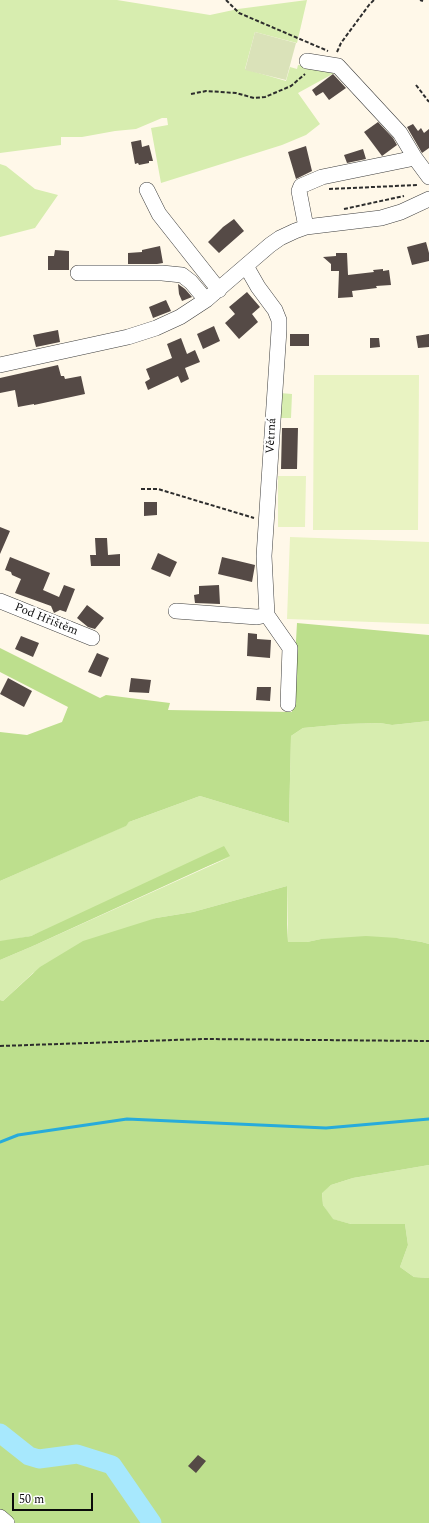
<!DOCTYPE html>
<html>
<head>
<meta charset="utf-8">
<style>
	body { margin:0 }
	#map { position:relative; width:429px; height:1523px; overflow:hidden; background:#fff8e9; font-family:Spectral,serif }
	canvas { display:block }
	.scale { position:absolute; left:12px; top:1493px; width:81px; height:18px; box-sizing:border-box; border:2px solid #0b0b0b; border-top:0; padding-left:5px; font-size:12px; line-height:14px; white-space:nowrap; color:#0b0b0b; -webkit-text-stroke:3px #fff; paint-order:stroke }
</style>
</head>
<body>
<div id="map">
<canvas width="429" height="1523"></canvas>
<div class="scale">50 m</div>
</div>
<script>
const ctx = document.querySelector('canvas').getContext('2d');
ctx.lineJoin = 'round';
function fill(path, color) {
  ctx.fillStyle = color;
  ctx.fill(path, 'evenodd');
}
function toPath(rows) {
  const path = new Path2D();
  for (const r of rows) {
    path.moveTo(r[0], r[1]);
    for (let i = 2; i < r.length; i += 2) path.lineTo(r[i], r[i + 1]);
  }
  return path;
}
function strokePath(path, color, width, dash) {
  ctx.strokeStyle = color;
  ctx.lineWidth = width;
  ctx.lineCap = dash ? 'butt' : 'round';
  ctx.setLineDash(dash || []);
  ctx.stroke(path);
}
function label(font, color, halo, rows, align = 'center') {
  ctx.font = font + ' Spectral,serif';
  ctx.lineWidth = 4;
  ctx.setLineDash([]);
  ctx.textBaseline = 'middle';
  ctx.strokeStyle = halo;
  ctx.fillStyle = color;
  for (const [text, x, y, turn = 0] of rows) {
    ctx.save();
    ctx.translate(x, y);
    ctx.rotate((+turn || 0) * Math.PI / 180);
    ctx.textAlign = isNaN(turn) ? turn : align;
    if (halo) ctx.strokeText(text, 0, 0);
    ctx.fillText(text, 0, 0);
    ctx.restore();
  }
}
const green = toPath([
	[0,0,117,0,210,15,238,9,307,0,297,43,255,32,245,69,286,81,290,67,297,69,298,65,338,71,298,93,320,124,306,135,282,145,161,183,151,128,168,125,167,118,162,118,136,129,115,131,82,137,61,137,61,145,0,153],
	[0,164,6,166,35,189,58,195,35,228,0,237],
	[280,393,292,394,291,418,279,418],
	[429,721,429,944,422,942,397,938,321,939,307,942,288,942,287,886,193,912,156,918,33,973,3,1001,0,1000,0,960,33,946,230,857,31,936,0,942,0,881,125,826,129,822,200,796,289,823,291,736,303,728,346,724,380,723,392,725],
	[429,1165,429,1278,414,1277,400,1267,408,1245,405,1224,351,1224,332,1219,323,1205,322,1192,331,1185,353,1178]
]);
const forest = toPath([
	[297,623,429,635,429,721,392,725,380,723,346,724,303,728,291,736,289,823,200,796,129,822,126,826,0,881,0,732,27,735,62,722,68,707,0,672,0,648,100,698,106,695,170,703,168,710,292,712],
	[224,846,230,856,33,946,0,960,0,941,31,936],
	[287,886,287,924,288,942,307,942,321,939,366,936,397,938,422,942,429,944,429,1165,353,1178,331,1185,322,1193,323,1205,333,1219,351,1224,405,1224,408,1245,400,1267,414,1277,429,1278,429,1523,0,1523,0,1000,3,1001,40,967,83,941,156,918,193,912]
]);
const cemetery = toPath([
	[255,32,296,43,286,80,245,70]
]);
const pitch = toPath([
	[314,375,419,375,418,530,313,530],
	[278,476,306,476,305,527,278,527],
	[290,537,429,542,429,624,287,619]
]);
const stream = toPath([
	[0,1142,18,1135,127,1119,326,1128,429,1119]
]);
const river = toPath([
	[0,1433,29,1456,39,1459,77,1454,112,1465,152,1523]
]);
const building = toPath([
	[333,74,346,88,329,100,323,92,316,96,312,90],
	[378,122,393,138,397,145,382,156,364,132],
	[413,124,418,131,421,128,424,133,429,129,429,148,422,153,407,127],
	[141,140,142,147,149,145,153,161,149,161,149,163,139,165,138,163,135,164,131,142],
	[306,146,312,171,296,179,288,152],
	[363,149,366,159,347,163,344,155],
	[234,219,244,231,219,253,208,242,223,227],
	[426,242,429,253,429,261,412,265,407,247],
	[160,246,163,263,157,264,128,264,128,253,142,252,142,250],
	[55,250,69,251,69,270,48,270,48,256,54,256],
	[336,253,347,253,348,275,374,272,373,270,383,269,383,271,389,270,391,285,376,286,377,288,352,291,353,297,338,298,339,271,331,271,331,264,323,257,336,256],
	[178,284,185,289,192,297,182,301,179,294],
	[247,292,260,307,252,314,258,322,239,339,225,323,235,314,229,307],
	[166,300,171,311,153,318,149,307],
	[214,326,220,341,203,349,197,334],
	[58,330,60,342,36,347,33,335],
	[290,334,309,334,309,346,290,346],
	[429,334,429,347,418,348,416,336],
	[181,338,187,354,195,350,200,362,185,368,189,379,181,383,178,376,148,390,145,382,150,379,146,369,172,358,167,344],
	[370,338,379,338,380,347,370,348],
	[58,365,61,376,64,376,65,379,81,376,85,394,34,405,34,404,18,407,15,390,0,393,0,378],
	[282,428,298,428,297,469,281,469],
	[144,502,157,502,157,515,144,516],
	[0,527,10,531,0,554],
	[95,538,107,538,108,555,120,554,120,566,91,566,90,555,96,555],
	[158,553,177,562,170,577,151,569],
	[10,557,50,573,43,590,59,597,64,585,75,589,66,612,60,610,54,613,51,606,15,593,21,579,12,575,11,572,5,570],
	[222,557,255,565,252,582,218,574],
	[219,585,220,604,195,603,194,595,199,594,199,586],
	[87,605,104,618,95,629,88,627,77,618],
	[248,633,257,634,257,639,271,640,270,658,247,656],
	[21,636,39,643,33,657,15,649],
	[97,653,109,658,101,677,88,672],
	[8,678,32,691,24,707,0,694],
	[131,678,151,680,149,693,129,692],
	[257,687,271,687,270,701,256,700],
	[198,1455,206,1461,196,1473,188,1466]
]);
const path = toPath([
	[226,0,239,13,328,51],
	[420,0,423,1],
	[337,52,341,43,369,5,374,0],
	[416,85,429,102],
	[191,94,206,91,236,93,254,98,265,97,291,86,305,74],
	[329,189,418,185],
	[344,209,404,196],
	[141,489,158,489,254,518],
	[0,1046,203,1039,429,1041]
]);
const minor = toPath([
	[307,61,338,66,400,133,415,158,429,177],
	[147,190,159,214,219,290],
	[306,227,299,191,301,186,322,177,415,158],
	[78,273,162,273,182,275,191,282,206,300],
	[0,365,128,337,156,328,180,317,206,300,270,245,280,238,295,231,306,227,381,218,401,212,429,199],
	[0,601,92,638],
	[176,611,257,617,267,615,264,556,279,330,279,320,275,310,258,287,246,266],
	[267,615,290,648,288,704],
	[0,1517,7,1523]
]);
const streetNames = [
	["Větrná",272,436,-87],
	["Pod Hřištěm",46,620,22]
];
fill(green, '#d7edaf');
fill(forest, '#bddf8d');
fill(cemetery, '#dae2b9');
fill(pitch, '#e9f3c2');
strokePath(stream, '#27abdb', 3);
strokePath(river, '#a7e8fd', 19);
fill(building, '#554a46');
strokePath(minor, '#3e3e3e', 16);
strokePath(path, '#2d2d2d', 2, [4, 2]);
strokePath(minor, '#fff', 15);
label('12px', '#0b0b0b', '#fff', streetNames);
</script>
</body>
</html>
